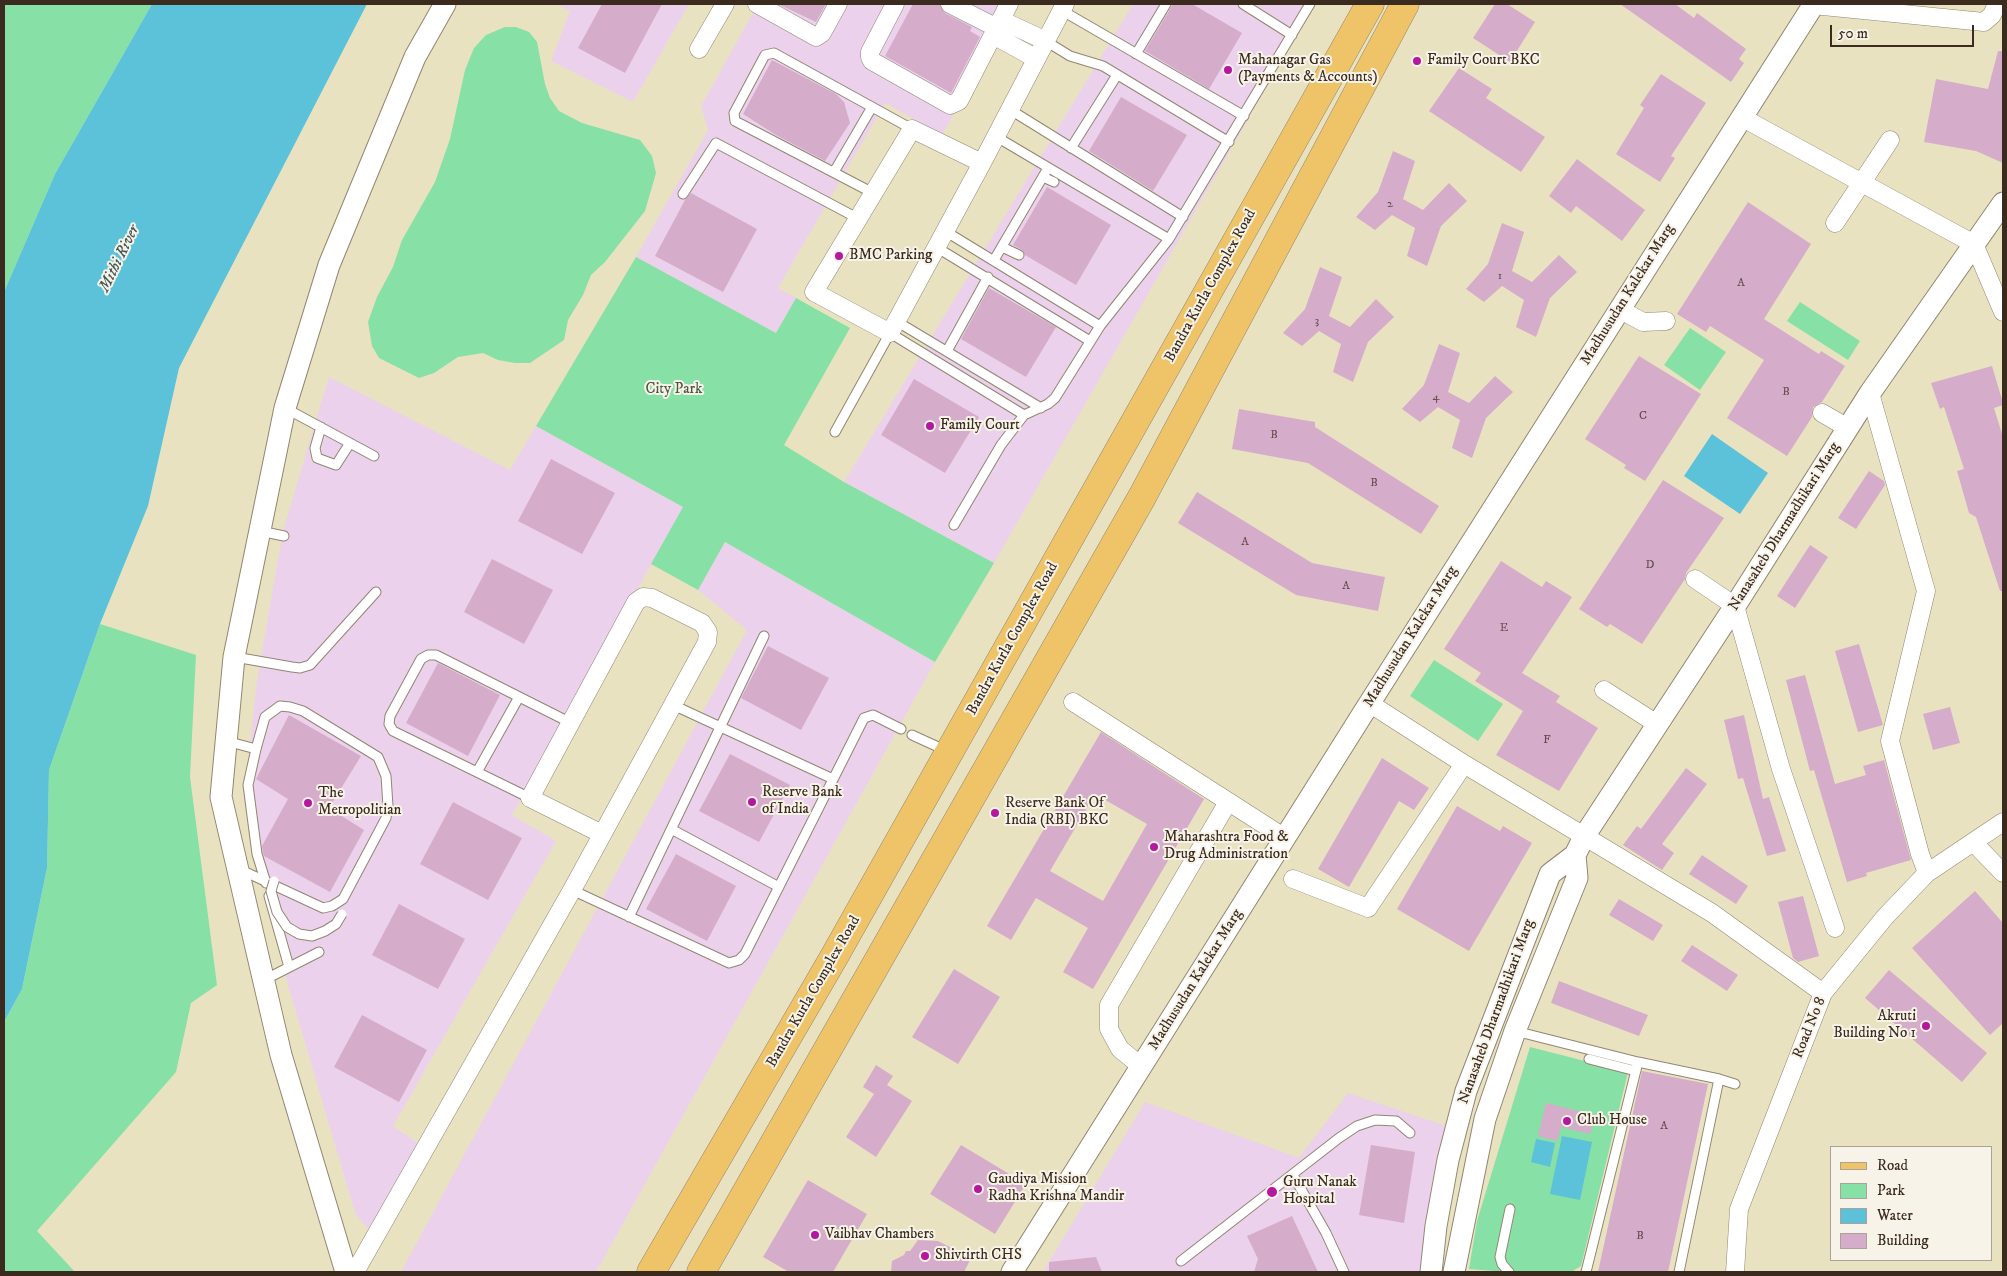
<!DOCTYPE html>
<html>
<head>
<meta charset="utf-8">
<style>
	body { margin:0 }
	#map { position:relative; width:2007px; height:1276px; overflow:hidden; background:#e9e2c1; font-family:"IM FELL DW Pica",serif }
	canvas { display:block }
	.frame { position:absolute; inset:0; border:5px solid #3b2a1e; pointer-events:none }
	.legend { position:absolute; left:1830px; top:1146px; width:162px; height:115px; box-sizing:border-box; background:#f7f3e8; border:1px solid #aca397; margin:0; padding:6px 9px; list-style:none; font-size:15px; color:#3b2a1e }
	.legend li { display:flex; align-items:center; gap:10px; height:25px }
	.legend b { width:25px; border:1px solid #aca397 }
	.scale { position:absolute; left:1830px; top:25px; width:144px; height:22px; box-sizing:border-box; border:2px solid #3b2a1e; border-top:0; padding-left:6px; font-size:15px; line-height:18px; white-space:nowrap; color:#3b2a1e; -webkit-text-stroke:4px #f7f3e8; paint-order:stroke }
</style>
</head>
<body>
<div id="map">
<canvas width="2007" height="1276"></canvas>
<div class="frame"></div>
<ul class="legend">
<li><b style="height:6px;background:#efc469"></b>Road</li>
<li><b style="height:14px;background:#87e0a5"></b>Park</li>
<li><b style="height:14px;background:#5bc2d9"></b>Water</li>
<li><b style="height:14px;background:#d5adca"></b>Building</li>
</ul>
<div class="scale">50 m</div>
</div>
<script>
const ctx = document.querySelector('canvas').getContext('2d');
ctx.lineJoin = 'round';
function fill(path, color) {
  ctx.fillStyle = color;
  ctx.fill(path, 'evenodd');
}
function toPath(rows) {
  const path = new Path2D();
  for (const r of rows) {
    path.moveTo(r[0], r[1]);
    for (let i = 2; i < r.length; i += 2) path.lineTo(r[i], r[i + 1]);
  }
  return path;
}
function strokePath(path, color, width, dash) {
  ctx.strokeStyle = color;
  ctx.lineWidth = width;
  ctx.lineCap = dash ? 'butt' : 'round';
  ctx.setLineDash(dash || []);
  ctx.stroke(path);
}
function label(font, color, halo, rows, align = 'center') {
  ctx.font = font + ' "IM FELL DW Pica",serif';
  ctx.lineWidth = 4;
  ctx.setLineDash([]);
  ctx.textBaseline = 'middle';
  ctx.strokeStyle = halo;
  ctx.fillStyle = color;
  for (const [text, x, y, turn = 0] of rows) {
    ctx.save();
    ctx.translate(x, y);
    ctx.rotate((+turn || 0) * Math.PI / 180);
    ctx.textAlign = isNaN(turn) ? turn : align;
    if (halo) ctx.strokeText(text, 0, 0);
    ctx.fillText(text, 0, 0);
    ctx.restore();
  }
}
const built = toPath([
	[556,4,689,4,633,102,551,61,570,11],
	[758,4,1018,4,942,135,885,103,778,288,796,298,776,333,636,257,708,130,701,106],
	[1133,4,1314,4,994,563,844,482],
	[329,377,510,470,536,426,683,507,512,815,556,841,393,1126,418,1143,369,1230,355,1213,288,985,252,835,249,750,257,680,283,531],
	[725,542,935,662,596,1272,401,1272,747,630,698,590],
	[1348,1093,1464,1132,1439,1272,1043,1272,1145,1102,1299,1158]
]);
const green = toPath([
	[4,4,152,4,55,174,4,292],
	[505,27,516,27,529,32,537,42,545,84,550,98,559,111,582,123,640,140,652,156,656,173,645,211,605,262,591,275,583,295,568,320,564,340,530,363,515,363,498,360,483,353,458,357,434,373,419,378,379,358,372,346,368,322,377,297,393,267,402,240,435,182,450,139,465,70,474,48,486,35],
	[636,257,776,333,796,298,850,328,784,445,844,482,994,563,935,662,725,542,698,590,651,564,683,507,536,426],
	[1800,302,1860,341,1848,360,1787,321],
	[1690,328,1726,352,1700,390,1664,365],
	[100,624,196,655,190,777,217,985,191,1003,176,1072,37,1231,75,1272,4,1272,4,1022,22,989,47,868,49,770],
	[1434,660,1503,704,1478,741,1410,696],
	[1530,1047,1628,1072,1581,1266,1571,1272,1507,1272,1469,1269,1477,1221]
]);
const water = toPath([
	[152,4,367,4,179,368,148,506,100,624,49,770,47,868,22,989,4,1022,4,292,55,174],
	[1712,434,1768,473,1740,514,1684,476],
	[1562,1136,1592,1142,1580,1200,1550,1194],
	[1536,1139,1555,1143,1550,1167,1531,1162]
]);
const building = toPath([
	[602,4,662,4,625,73,578,48],
	[778,4,826,4,816,22],
	[913,4,940,4,945,13,972,27,970,31,980,37,951,93,885,56],
	[1173,4,1192,4,1242,33,1209,89,1145,51],
	[1495,4,1507,4,1535,22,1510,62,1473,38],
	[1620,4,1675,4,1694,18,1697,13,1746,49,1739,59,1744,63,1731,82],
	[1998,51,2003,51,2003,163,1976,151,1924,142,1936,79,1988,89],
	[772,60,836,94,844,102,850,123,825,161,776,135,743,114],
	[1459,68,1492,89,1486,98,1545,137,1521,172,1429,111],
	[1661,74,1706,103,1671,156,1675,158,1660,182,1616,154,1644,108,1640,105],
	[1121,97,1187,135,1153,191,1089,151],
	[1393,151,1415,161,1403,199,1423,210,1449,183,1467,201,1441,226,1427,266,1407,256,1415,228,1392,215,1375,230,1356,217,1378,192],
	[1577,159,1645,210,1622,241,1576,206,1571,213,1549,196],
	[1047,187,1111,225,1076,285,1025,255,1022,250,1013,245],
	[691,193,757,229,723,292,655,256,685,200],
	[1748,202,1811,244,1764,319,1819,354,1821,351,1845,366,1822,402,1813,407,1812,417,1787,456,1727,418,1764,360,1710,326,1706,332,1677,314],
	[1502,223,1524,232,1512,271,1532,282,1559,255,1577,272,1550,298,1536,337,1516,327,1524,300,1502,286,1484,302,1466,289,1488,264],
	[1320,267,1342,277,1329,316,1350,327,1376,299,1394,317,1368,342,1353,382,1333,372,1341,344,1319,331,1302,346,1283,333,1305,309],
	[989,288,1056,327,1026,377,961,339],
	[1439,344,1460,353,1448,392,1469,403,1495,376,1513,392,1486,418,1472,458,1452,448,1460,420,1438,407,1420,422,1402,409,1424,385],
	[1639,356,1701,394,1645,481,1624,468,1626,465,1585,439],
	[1992,366,2003,403,2003,405,1994,408,2003,437,2003,591,2000,591,1976,517,1969,513,1957,471,1964,469,1944,407,1940,409,1931,383],
	[914,379,979,417,945,473,881,435],
	[1239,409,1315,422,1315,427,1439,506,1421,534,1308,463,1232,449],
	[551,459,615,493,582,554,518,521],
	[1869,471,1884,481,1885,485,1856,529,1838,518],
	[1663,480,1724,518,1686,573,1685,579,1642,644,1610,624,1607,627,1579,609],
	[1197,492,1312,563,1385,577,1378,611,1296,595,1178,523],
	[1810,545,1828,557,1795,608,1777,596],
	[492,559,553,590,524,644,464,612],
	[1501,561,1542,587,1546,581,1572,597,1522,673,1560,696,1556,702,1598,728,1559,791,1496,755,1523,711,1475,681,1481,673,1444,649],
	[1859,644,1883,725,1858,732,1835,651],
	[768,646,829,678,801,730,741,698],
	[438,663,500,695,468,756,406,723],
	[1805,675,1835,784,1866,775,1863,766,1884,760,1911,860,1866,873,1867,876,1847,882,1814,770,1810,771,1786,680],
	[1950,707,1960,743,1933,750,1923,714],
	[289,715,361,756,329,808,364,830,330,892,264,856,263,853,262,846,288,799,256,779],
	[1744,715,1763,799,1769,797,1786,851,1767,856,1743,778,1738,779,1724,720],
	[1101,732,1204,799,1093,989,1063,972,1088,928,1036,898,1011,940,987,926],
	[1095,794,1147,824,1103,901,1050,871],
	[730,754,790,785,759,842,699,811],
	[1382,758,1429,788,1414,810,1399,801,1349,887,1318,869],
	[1686,768,1707,784,1662,844,1674,853,1662,870,1623,845,1637,826,1641,829],
	[453,802,522,838,488,900,420,864],
	[1457,806,1500,831,1503,826,1532,843,1469,951,1397,909],
	[676,854,736,886,707,941,646,909],
	[1702,855,1748,886,1736,904,1689,874],
	[1975,891,2003,923,2003,1023,1990,1035,1912,948],
	[1803,896,1819,956,1798,962,1793,958,1778,902],
	[1619,899,1663,925,1653,941,1609,915],
	[399,904,465,939,438,989,372,955],
	[1692,945,1738,975,1727,991,1681,961],
	[954,969,1000,997,958,1064,912,1037],
	[1889,970,1987,1053,1962,1082,1865,998],
	[1559,981,1648,1015,1639,1036,1551,1003],
	[362,1015,427,1050,399,1102,334,1067],
	[876,1065,893,1076,887,1085,912,1101,876,1157,846,1137,874,1094,863,1087],
	[1642,1071,1708,1084,1668,1272,1598,1272],
	[1546,1103,1595,1115,1590,1134,1561,1127,1557,1141,1538,1136],
	[961,1145,1026,1184,995,1234,930,1194],
	[1371,1145,1415,1152,1404,1223,1359,1215],
	[808,1180,867,1214,833,1272,789,1272,763,1257],
	[1292,1216,1318,1272,1254,1272,1258,1259,1247,1236],
	[918,1240,938,1241,971,1258,964,1272,891,1272,892,1261,904,1255,906,1251,910,1251],
	[1096,1257,1102,1272,1049,1272,1049,1262]
]);
const service = toPath([
	[1243,4,1292,35],
	[1061,10,1244,116],
	[1044,40,1070,56,1103,66,1229,142],
	[1136,54,1166,4],
	[1009,109,1183,217],
	[995,136,1169,239],
	[1071,148,1117,75],
	[834,172,872,107],
	[1043,177,1054,182],
	[683,194,716,143,859,219],
	[875,194,735,121,734,113,765,55,774,53,912,129],
	[945,231,1100,326],
	[936,247,1090,341],
	[1002,247,1019,255],
	[994,260,1048,168],
	[896,321,1041,408],
	[947,351,988,277],
	[285,408,374,456],
	[321,427,315,448,317,458,336,465,350,443],
	[835,432,890,333,1024,415],
	[954,525,1001,445,1024,415,1048,404,1055,398,1100,326,1169,239,1310,4],
	[260,531,284,536],
	[235,657,292,667,300,668,310,665,376,592],
	[673,705,833,779],
	[912,735,947,751],
	[226,741,256,749,265,717,280,706,290,707,303,711,378,757,386,776,388,806,386,818,343,899,332,906,323,908,239,869],
	[256,749,248,785,257,854,266,883],
	[477,772,519,697],
	[530,798,393,731,389,724,390,716,421,659,428,655,436,655,571,723],
	[673,830,779,887],
	[572,890,729,963,739,960,745,954,864,718,873,715,901,729],
	[269,896,289,967],
	[629,917,764,636],
	[264,980,319,952],
	[1515,1031,1638,1062,1586,1272],
	[1589,1059,1636,1071],
	[1638,1062,1719,1079,1679,1272],
	[1719,1079,1735,1084],
	[1293,1175,1326,1233,1344,1272],
	[1181,1261,1339,1138,1357,1126,1375,1120,1396,1121,1410,1133],
	[1509,1272,1502,1264,1500,1257,1510,1209]
]);
const minor = toPath([
	[757,4,816,37,822,33,838,4],
	[895,4,870,52,870,57,872,61,950,105,959,101,1009,4],
	[950,4,997,28],
	[1813,5,1984,22,1992,15,1997,4],
	[1001,20,1044,40],
	[993,35,1035,58],
	[699,49,725,4],
	[1743,118,1974,244,2003,312],
	[982,163,912,129,814,292,890,333,982,163,1065,4],
	[1835,223,1890,140],
	[1619,309,1643,322,1666,321],
	[1870,393,1926,591,1890,741,1920,854,1927,873],
	[1822,413,1848,428],
	[1695,579,1735,606,1781,769,1835,928],
	[1604,690,1657,724],
	[1073,702,1285,838],
	[1369,703,1464,764,1712,913,1823,993],
	[1973,842,2003,873],
	[1293,879,1368,908,1464,764],
	[1142,1067,1120,1049,1109,1029,1109,1005,1228,802],
	[355,1272,572,890,707,642,708,632,702,623,652,598,643,597,636,602,530,798,602,834],
	[1735,1272,1739,1209,1823,993,1885,917,1927,873,2003,822]
]);
const tertiary = toPath([
	[346,1272,281,1055,221,797,234,657,285,408,329,265,415,57,445,4],
	[1012,1272,1362,715,1814,4],
	[1431,1272,1436,1226,1448,1160,1466,1091,1550,874,1575,855,1585,835,1735,606,1870,393,2003,203],
	[1454,1272,1485,1119,1515,1031,1577,878,1575,855]
]);
const primary = toPath([
	[651,1272,834,957,1370,4],
	[701,1272,1142,497,1405,4]
]);
const serviceBridge = toPath([
	[274,881,271,891,277,912,287,927,299,934,312,936,325,931,336,924,342,914]
]);
const markers = [
	[1417,61,5,"#b5179e"],
	[1228,70,5,"#b5179e"],
	[839,256,5,"#b5179e"],
	[930,426,5,"#b5179e"],
	[752,802,5,"#b5179e"],
	[308,803,5,"#b5179e"],
	[995,813,5,"#b5179e"],
	[1154,847,5,"#b5179e"],
	[1926,1026,5,"#b5179e"],
	[1567,1121,5,"#b5179e"],
	[978,1189,5,"#b5179e"],
	[1272,1192,6,"#b5179e"],
	[815,1235,5,"#b5179e"],
	[925,1256,5,"#b5179e"]
];
const numberNames = [
	["2",1390,205],
	["1",1500,277],
	["A",1741,284],
	["3",1317,322],
	["B",1786,393],
	["4",1436,398],
	["C",1643,417],
	["B",1274,436],
	["B",1374,484],
	["A",1245,543],
	["D",1650,566],
	["A",1346,587],
	["E",1504,629],
	["F",1547,741],
	["A",1664,1127],
	["B",1640,1237]
];
const poiNames = [
	["Mahanagar Gas",1238,61],
	["(Payments & Accounts)",1238,78],
	["Family Court BKC",1427,61],
	["BMC Parking",849,256],
	["Family Court",940,426],
	["Reserve Bank",762,793],
	["of India",762,810],
	["The",318,794],
	["Metropolitian",318,811],
	["Reserve Bank Of",1005,804],
	["India (RBI) BKC",1005,821],
	["Maharashtra Food &",1164,838],
	["Drug Administration",1164,855],
	["Akruti",1916,1017,"right"],
	["Building No 1",1916,1034,"right"],
	["Club House",1577,1121],
	["Gaudiya Mission",988,1180],
	["Radha Krishna Mandir",988,1197],
	["Guru Nanak",1283,1183],
	["Hospital",1283,1200],
	["Vaibhav Chambers",825,1235],
	["Shivtirth CHS",935,1256]
];
const streetNames = [
	["Bandra Kurla Complex Road",1211,286,-61],
	["Madhusudan Kalekar Marg",1628,295,-58],
	["Nanasaheb Dharmadhikari Marg",1785,527,-58],
	["Madhusudan Kalekar Marg",1411,637,-58],
	["Bandra Kurla Complex Road",1013,639,-61],
	["Madhusudan Kalekar Marg",1196,980,-58],
	["Bandra Kurla Complex Road",814,992,-60],
	["Nanasaheb Dharmadhikari Marg",1497,1012,-70],
	["Road No 8",1810,1028,-68]
];
const parkNames = [
	["City Park",674,390]
];
const waterNames = [
	["Mithi River",120,259,-64]
];
fill(built, '#ebd1eb');
fill(green, '#87e0a5');
fill(water, '#5bc2d9');
fill(building, '#d5adca');
strokePath(service, '#928670', 11);
strokePath(minor, '#928670', 19);
strokePath(tertiary, '#928670', 23);
strokePath(primary, '#928670', 29);
strokePath(service, '#fff', 9);
strokePath(minor, '#fff', 18);
strokePath(tertiary, '#fff', 21);
strokePath(primary, '#efc469', 28);
strokePath(serviceBridge, '#928670', 11, []);
strokePath(serviceBridge, '#fff', 9);
for (const [x, y, r, color] of markers) {
  const dot = new Path2D();
  dot.arc(x, y, r, 0, 2 * Math.PI);
  ctx.fillStyle = color;
  ctx.fill(dot);
  strokePath(dot, '#f7f3e8', 2);
}
label('12px', '#624b49', null, numberNames);
label('15px', '#3b2a1e', '#f7f3e8', poiNames, 'left');
label('15px', '#3b2a1e', '#f7f3e8', streetNames);
label('15px', '#4e5840', '#f7f3e8', parkNames);
label('italic 16px', '#455856', '#f7f3e8', waterNames);
</script>
</body>
</html>
